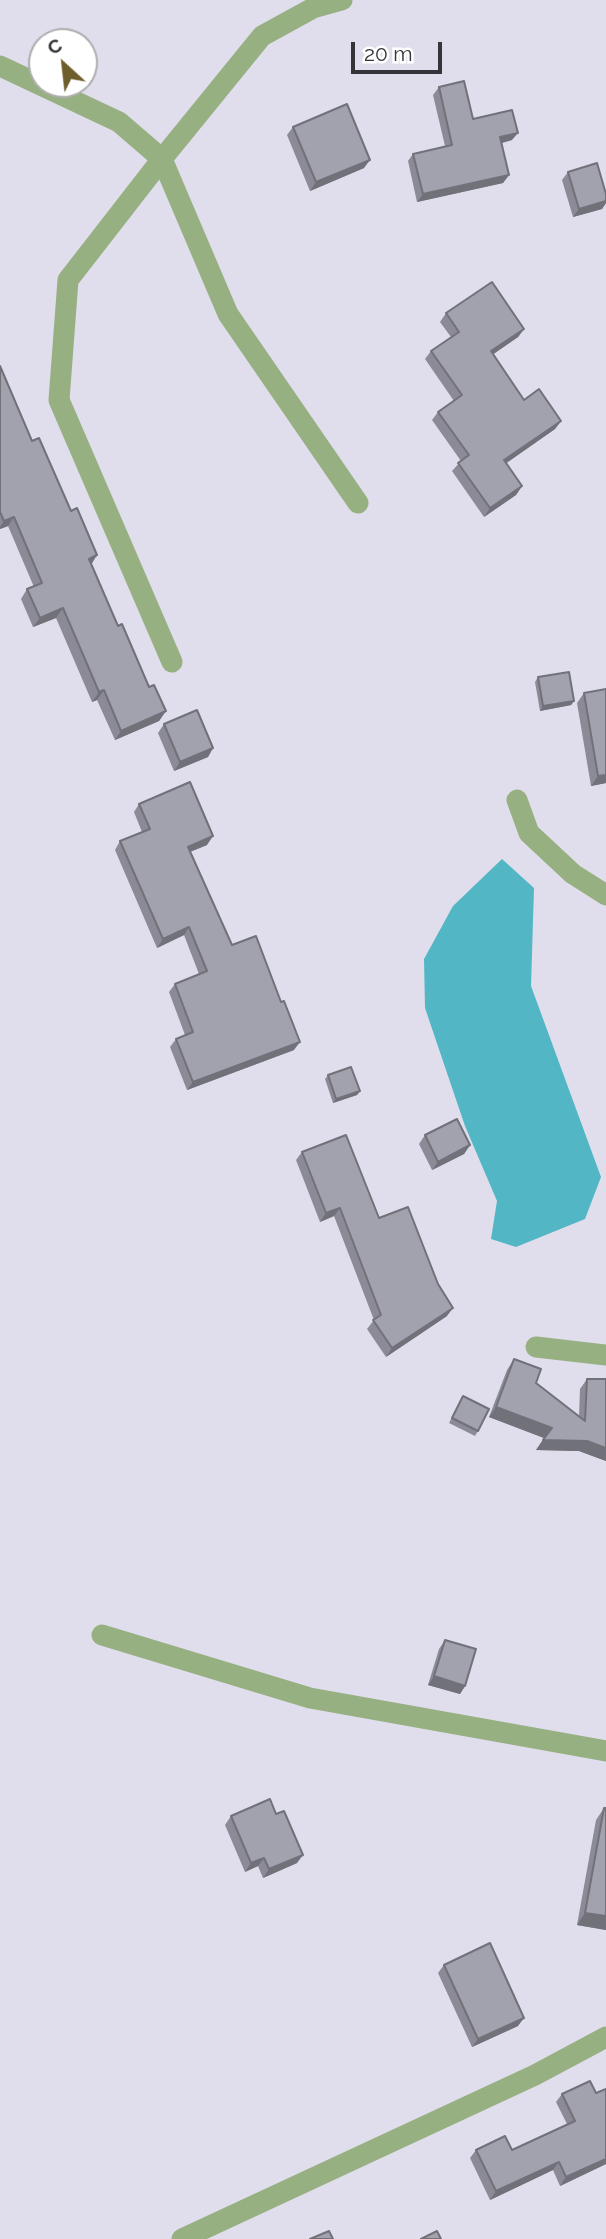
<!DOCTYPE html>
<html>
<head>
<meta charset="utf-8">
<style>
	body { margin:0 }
	#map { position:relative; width:606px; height:2239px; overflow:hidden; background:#e0deec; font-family:Raleway,sans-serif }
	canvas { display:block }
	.north { position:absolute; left:28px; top:28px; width:70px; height:70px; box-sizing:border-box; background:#fff; border:2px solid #aeaeb0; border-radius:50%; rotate:333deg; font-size:19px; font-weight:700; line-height:28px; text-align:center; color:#353439 }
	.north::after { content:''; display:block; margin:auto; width:24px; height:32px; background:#6e5e2b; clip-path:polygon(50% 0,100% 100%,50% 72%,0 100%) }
	.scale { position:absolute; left:351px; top:42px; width:91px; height:32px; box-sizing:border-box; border:4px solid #353439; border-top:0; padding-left:9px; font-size:21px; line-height:24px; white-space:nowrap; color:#353439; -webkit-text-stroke:5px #fff; paint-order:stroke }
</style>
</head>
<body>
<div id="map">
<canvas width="606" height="2239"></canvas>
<div class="north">С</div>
<div class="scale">20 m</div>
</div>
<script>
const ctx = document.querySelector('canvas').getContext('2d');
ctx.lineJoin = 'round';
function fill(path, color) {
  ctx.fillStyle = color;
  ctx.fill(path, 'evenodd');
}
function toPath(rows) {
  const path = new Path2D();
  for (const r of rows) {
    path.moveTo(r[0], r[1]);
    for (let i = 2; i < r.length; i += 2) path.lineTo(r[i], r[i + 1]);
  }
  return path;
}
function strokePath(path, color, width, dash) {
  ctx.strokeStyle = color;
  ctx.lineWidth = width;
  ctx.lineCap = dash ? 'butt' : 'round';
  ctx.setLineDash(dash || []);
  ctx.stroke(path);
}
const water = toPath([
	[502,859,534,888,531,986,601,1177,585,1219,516,1247,491,1239,497,1201,465,1126,425,1008,424,959,453,906]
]);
const minor = toPath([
	[0,66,119,122,162,159,262,36,313,8,342,0],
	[172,662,59,400,68,280,162,159,228,314,358,503],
	[517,800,529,833,573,874,606,895],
	[536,1347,606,1355],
	[102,1635,310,1698,606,1751],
	[182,2239,535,2075,606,2037]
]);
const wall = toPath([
	[439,87,473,119,512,140,501,143,509,175,503,183,417,202,408,161,413,154,445,146,433,95],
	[293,127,364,168,310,191,287,135],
	[568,172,606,194,606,203,602,209,573,217,562,180],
	[446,313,524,329,518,337,493,354,524,400,561,421,555,429,506,463,522,486,516,495,484,517,452,471,461,461,432,420,438,412,454,401,425,359,431,351,451,337,440,322],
	[0,366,32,441,91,564,118,626,149,687,166,711,159,721,115,740,97,700,92,702,56,618,33,627,21,599,27,589,34,587,8,526,0,529],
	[538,677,574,701,571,705,540,711,535,682],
	[584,693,606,783,591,786,577,703],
	[164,724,213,748,208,757,174,771,158,733],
	[139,804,207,845,190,852,232,945,294,1050,187,1090,170,1047,176,1039,185,1035,169,992,175,984,199,974,184,935,157,948,115,850,120,841,142,832,134,812],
	[328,1075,360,1091,357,1095,333,1103,325,1079],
	[425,1135,470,1145,464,1154,432,1170,419,1144],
	[302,1152,379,1218,447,1316,386,1357,367,1329,374,1320,334,1216,320,1222,296,1160],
	[514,1359,536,1383,579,1416,580,1389,587,1379,606,1379,606,1461,579,1451,536,1450,544,1438,489,1417,507,1370],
	[463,1396,478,1431,475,1436,449,1423],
	[445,1640,465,1686,460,1694,428,1685,439,1649],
	[604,1808,606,1930,577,1925,596,1820],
	[231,1816,297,1863,263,1878,258,1866,245,1872,225,1825],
	[444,1965,518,2026,472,2047,438,1973],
	[606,2089,606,2164,560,2186,553,2170,490,2200,470,2158,476,2150,512,2150,567,2124,556,2102,562,2094,596,2093]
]);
const shadedWall = toPath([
	[518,133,512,140,495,145,500,137],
	[370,160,364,168,310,191,316,182],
	[509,175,503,183,417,202,423,194],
	[606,201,606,203,602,209,573,217,579,209],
	[524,329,518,337,485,360,491,351],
	[561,421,555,429,498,469,504,460],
	[522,486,516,495,484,517,490,508],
	[14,517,8,526,0,529,0,527,4,521],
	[97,555,91,565,89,559],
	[63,608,56,618,33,627,40,618],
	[104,690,97,700,92,702,99,692],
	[574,701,571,705,540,711,543,706],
	[166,711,159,721,115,740,121,731],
	[213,748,208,757,174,771,180,762],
	[606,775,606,783,591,786,598,776],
	[213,836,207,845,182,855,188,847],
	[189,927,184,935,157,948,163,939],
	[300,1042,294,1050,187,1090,193,1082],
	[360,1091,357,1095,333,1103,336,1099],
	[470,1145,464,1154,432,1170,438,1162],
	[340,1208,334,1216,320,1222,326,1213],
	[453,1308,447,1316,386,1357,392,1348],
	[496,1407,552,1428,544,1438,489,1417],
	[543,1440,587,1441,606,1448,606,1461,579,1451,536,1450],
	[434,1676,465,1686,460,1694,428,1685],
	[303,1855,297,1863,263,1878,269,1869],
	[264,1858,258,1866,245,1872,251,1863],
	[585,1913,606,1916,606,1930,577,1925],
	[524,2018,518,2026,472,2047,478,2039],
	[606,2159,606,2164,560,2186,566,2177],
	[559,2162,553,2170,490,2200,496,2191]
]);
const building = toPath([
	[464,81,473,119,512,110,518,133,500,137,509,175,423,194,413,154,452,145,439,87,464,81],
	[347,104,370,160,316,182,293,127,347,104],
	[597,163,606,194,606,201,579,209,568,172,597,163],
	[492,282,524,329,491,351,524,400,539,389,561,421,504,460,522,486,490,508,458,463,469,455,438,412,462,395,431,351,459,332,446,313,492,282],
	[0,366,32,441,39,438,71,511,77,508,97,555,89,559,118,626,122,624,149,687,154,685,166,711,121,731,104,690,99,692,63,608,40,618,27,589,42,583,14,517,4,521,0,512,0,366],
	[569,672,574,701,543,706,538,677,569,672],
	[606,689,606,775,598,776,584,693,606,689],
	[197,710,213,748,180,762,164,724,197,710],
	[190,782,213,836,188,847,232,945,256,936,281,1002,284,1001,300,1042,193,1082,176,1039,193,1032,175,984,207,971,189,927,163,939,120,841,150,829,139,804,190,782],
	[351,1067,360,1091,336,1099,328,1075,351,1067],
	[457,1119,470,1145,438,1162,425,1135,457,1119],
	[346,1135,379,1218,408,1207,438,1284,453,1308,392,1348,373,1320,381,1315,340,1208,326,1213,302,1152,346,1135],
	[514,1359,541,1369,536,1383,585,1421,587,1379,606,1379,606,1448,587,1441,543,1440,552,1428,496,1407,514,1359],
	[463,1396,489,1409,478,1431,452,1418,463,1396],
	[445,1640,476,1649,465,1686,434,1676,445,1640],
	[270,1799,276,1814,284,1811,303,1855,269,1869,264,1858,251,1863,231,1816,270,1799],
	[604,1808,606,1808,606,1916,585,1913,604,1808],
	[490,1943,524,2018,478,2039,444,1965,490,1943],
	[590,2081,596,2093,606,2089,606,2159,566,2177,559,2162,496,2191,476,2150,505,2136,512,2150,575,2121,562,2094,590,2081],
	[329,2231,333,2239,310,2239,329,2231],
	[437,2231,441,2239,421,2239,437,2231]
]);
fill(water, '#52b6c4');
strokePath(minor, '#97b082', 21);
fill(wall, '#8b8a96');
fill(shadedWall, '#71717a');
fill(building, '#a2a1ae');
strokePath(building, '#71717a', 2);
</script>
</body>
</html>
